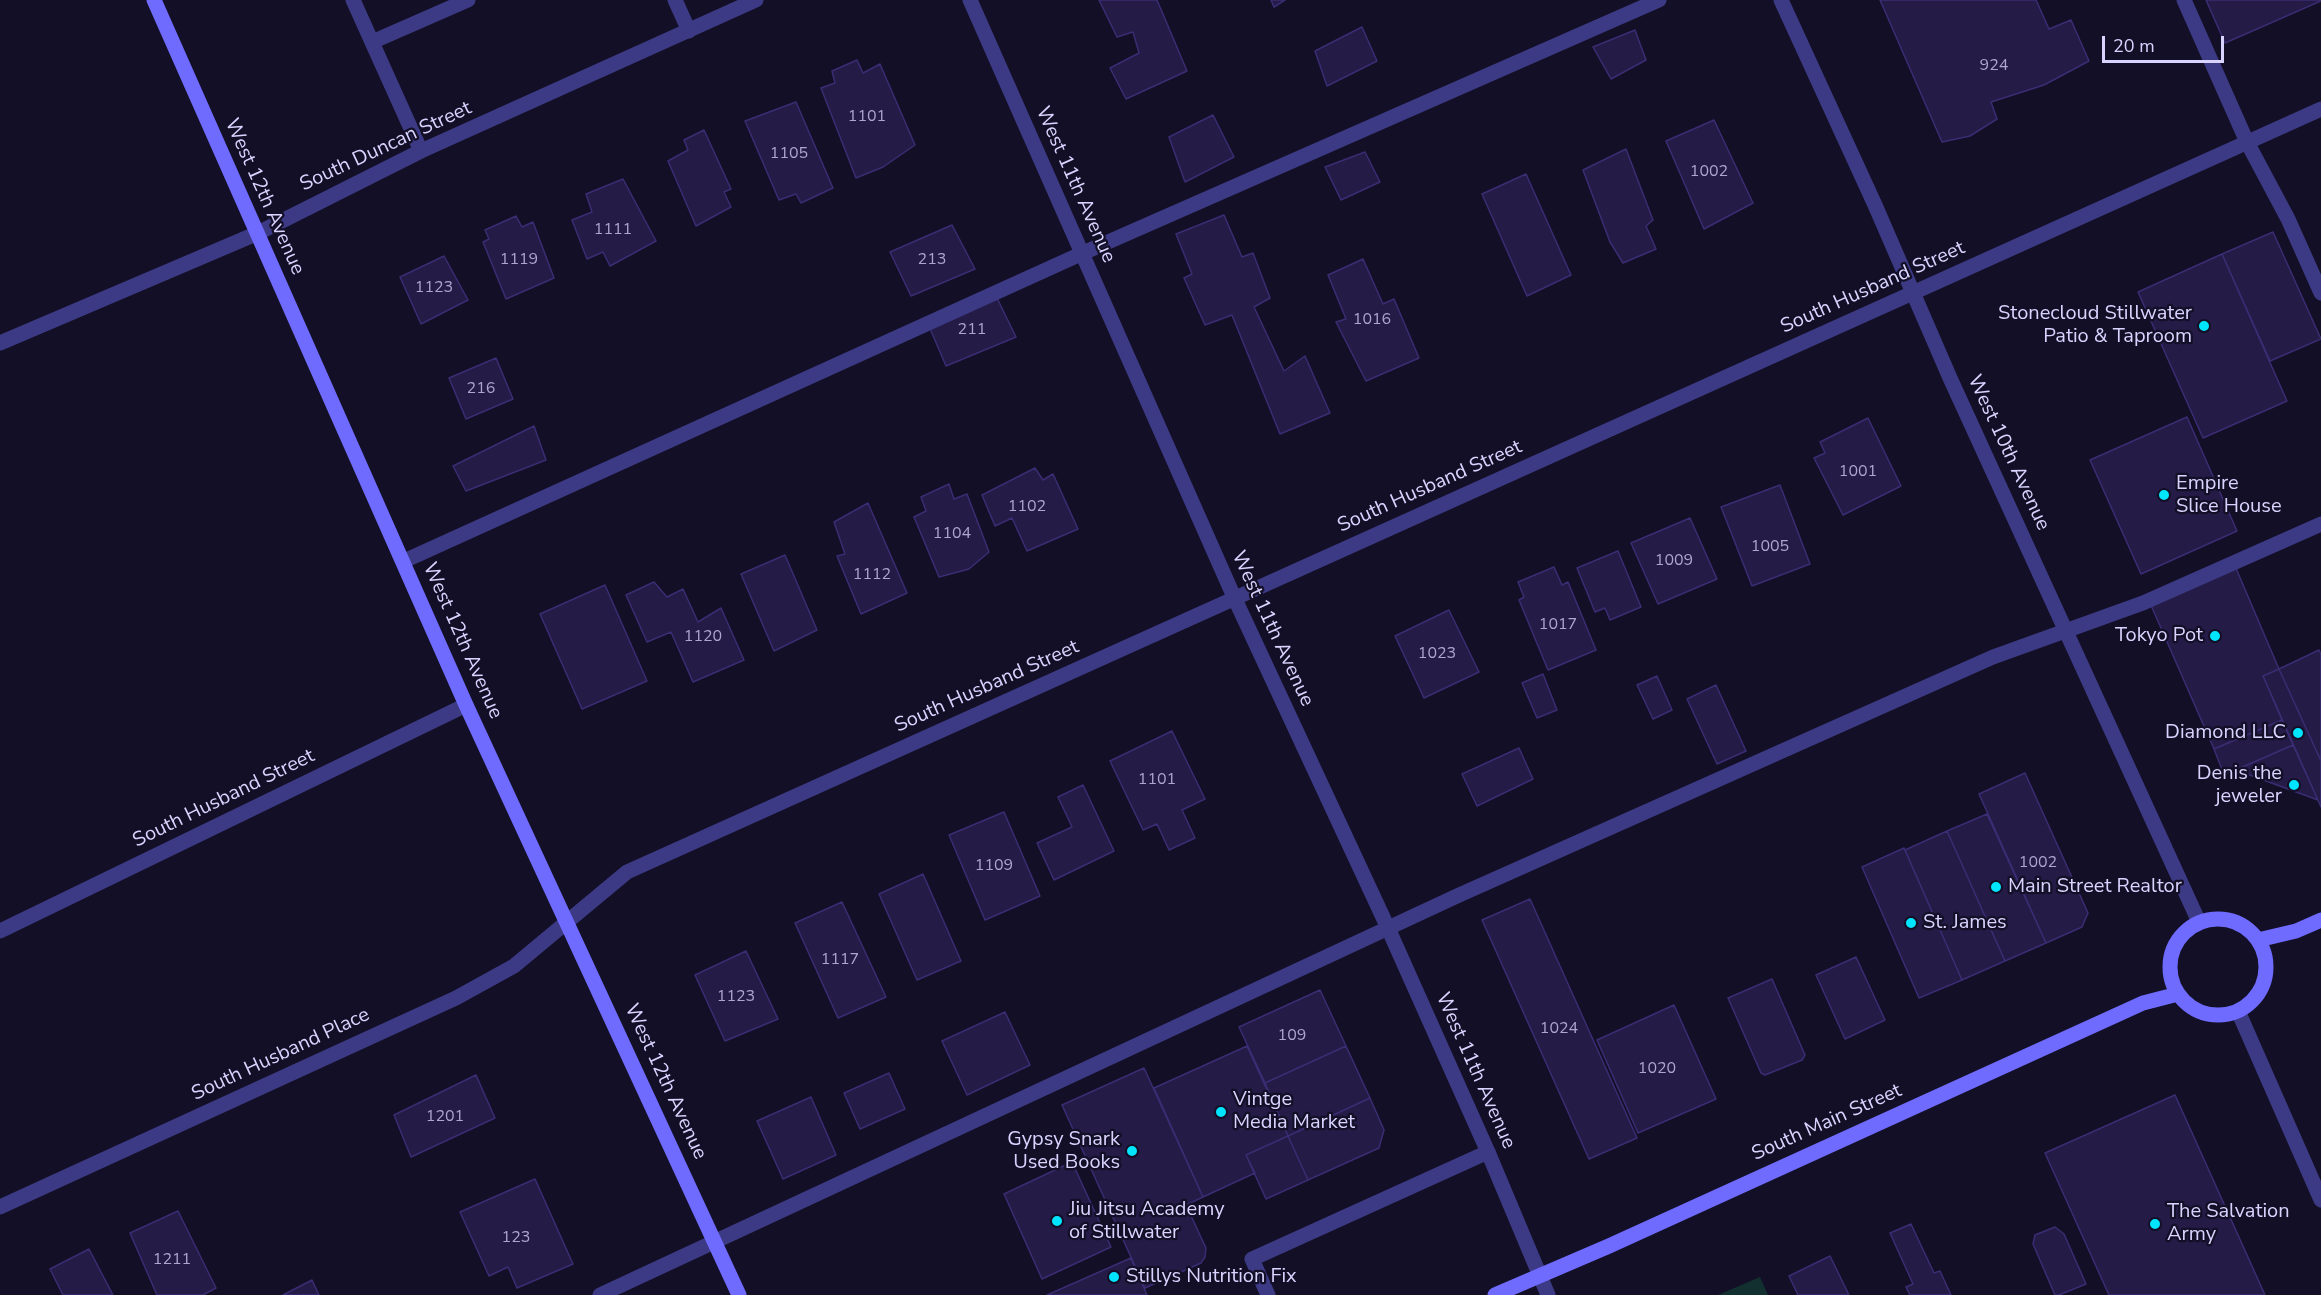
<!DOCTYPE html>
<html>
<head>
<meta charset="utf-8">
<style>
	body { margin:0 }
	#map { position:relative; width:2321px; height:1295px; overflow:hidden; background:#130f26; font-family:"Nunito Sans",sans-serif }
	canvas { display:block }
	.scale { position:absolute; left:2102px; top:36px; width:122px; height:27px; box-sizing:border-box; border:3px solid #d9d4ff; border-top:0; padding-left:8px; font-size:18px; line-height:21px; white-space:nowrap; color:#d9d4ff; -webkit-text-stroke:4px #130f26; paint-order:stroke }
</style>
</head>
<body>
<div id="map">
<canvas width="2321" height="1295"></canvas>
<div class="scale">20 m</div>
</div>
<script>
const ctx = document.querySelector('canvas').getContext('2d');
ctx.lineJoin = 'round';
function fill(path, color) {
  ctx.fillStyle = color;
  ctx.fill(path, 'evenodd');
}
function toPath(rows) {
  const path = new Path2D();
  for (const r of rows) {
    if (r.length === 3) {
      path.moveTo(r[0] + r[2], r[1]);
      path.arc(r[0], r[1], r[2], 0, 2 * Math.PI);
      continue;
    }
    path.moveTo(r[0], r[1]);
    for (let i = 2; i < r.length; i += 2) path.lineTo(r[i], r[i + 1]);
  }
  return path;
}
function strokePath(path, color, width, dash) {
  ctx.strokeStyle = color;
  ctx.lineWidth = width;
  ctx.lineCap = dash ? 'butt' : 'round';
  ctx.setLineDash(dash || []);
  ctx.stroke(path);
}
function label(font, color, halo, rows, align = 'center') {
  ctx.font = font + ' "Nunito Sans",sans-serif';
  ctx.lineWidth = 4.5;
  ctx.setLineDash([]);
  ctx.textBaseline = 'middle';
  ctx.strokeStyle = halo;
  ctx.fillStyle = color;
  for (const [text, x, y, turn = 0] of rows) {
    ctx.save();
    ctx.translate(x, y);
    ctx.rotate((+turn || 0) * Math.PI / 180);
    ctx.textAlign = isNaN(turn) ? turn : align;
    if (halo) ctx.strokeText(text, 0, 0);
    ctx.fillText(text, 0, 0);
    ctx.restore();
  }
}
const green = toPath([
	[1760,1277,1768,1295,1718,1295]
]);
const building = toPath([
	[1099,0,1157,0,1187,71,1126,99,1110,68,1139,53,1133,32,1117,37,1099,0],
	[1271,0,1285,0,1274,7,1271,0],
	[1880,0,2036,0,2049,29,2071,20,2089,61,2044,85,1991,102,1997,119,1970,136,1942,142,1880,0],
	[2206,0,2321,0,2321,1,2225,43,2206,0],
	[1362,27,1377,61,1327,86,1315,51,1362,27],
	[1635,30,1646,60,1611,79,1593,47,1635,30],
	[857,60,863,73,880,64,915,145,883,167,856,178,821,88,835,83,832,71,857,60],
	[796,102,833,188,801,203,796,194,779,200,745,121,796,102],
	[1213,115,1234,157,1185,182,1169,137,1213,115],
	[1714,120,1753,203,1704,229,1666,141,1714,120],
	[704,130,731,189,724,192,731,207,696,226,668,161,688,150,684,140,704,130],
	[1626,149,1653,220,1646,226,1656,249,1623,263,1610,242,1583,170,1626,149],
	[1365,152,1380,182,1341,200,1325,167,1365,152],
	[1526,174,1571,275,1527,296,1482,194,1526,174],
	[623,179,656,241,610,266,603,252,587,259,572,220,592,212,586,194,623,179],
	[1224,215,1242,257,1253,253,1270,298,1254,307,1284,371,1305,356,1330,413,1280,434,1232,315,1205,325,1184,278,1192,274,1176,234,1224,215],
	[516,216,522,227,533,222,554,278,506,299,483,242,489,239,485,230,516,216],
	[952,225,975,269,911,296,890,252,952,225],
	[2273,232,2321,339,2270,361,2222,254,2273,232],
	[2222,254,2287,401,2203,438,2138,292,2222,254],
	[444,256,468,300,421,324,400,277,444,256],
	[1363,259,1383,304,1394,299,1419,358,1366,381,1336,322,1346,319,1328,275,1363,259],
	[996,296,1016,337,946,366,928,324,996,296],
	[496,358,513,399,466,419,449,378,496,358],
	[2187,417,2237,531,2141,574,2090,460,2187,417],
	[1868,418,1901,486,1843,515,1814,458,1825,453,1820,442,1868,418],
	[534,426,546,460,466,491,453,466,534,426],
	[1035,468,1043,480,1053,474,1078,529,1027,551,1012,518,995,526,982,495,1035,468],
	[949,484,954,499,967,494,989,552,969,569,939,577,914,517,926,511,921,497,949,484],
	[1780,485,1810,564,1752,586,1721,507,1780,485],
	[868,503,907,593,861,614,837,556,845,554,834,522,868,503],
	[1690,518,1717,579,1658,604,1631,543,1690,518],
	[1618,551,1641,607,1610,620,1605,608,1595,612,1577,568,1618,551],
	[785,555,817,630,774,651,741,574,785,555],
	[2235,566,2279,669,2263,676,2282,720,2214,749,2150,603,2235,566],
	[1554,567,1562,585,1568,582,1596,650,1548,670,1519,600,1524,597,1518,582,1554,567],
	[654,582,667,597,683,589,698,622,721,608,744,660,693,682,671,632,647,642,626,595,654,582],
	[605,585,647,681,582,709,540,614,605,585],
	[1449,610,1479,672,1424,698,1395,636,1449,610],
	[2319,650,2321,654,2321,761,2279,669,2319,650],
	[2279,669,2321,761,2321,807,2263,676,2279,669],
	[1543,674,1557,710,1537,718,1522,683,1543,674],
	[1657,676,1672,710,1653,719,1637,685,1657,676],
	[1716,685,1746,751,1717,764,1687,699,1716,685],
	[2282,720,2293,745,2224,775,2214,749,2282,720],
	[1172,731,1205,799,1182,810,1195,838,1169,850,1157,824,1143,830,1110,761,1172,731],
	[2293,745,2318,800,2236,770,2293,745],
	[1519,748,1533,779,1477,806,1462,774,1519,748],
	[2025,773,2088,913,2082,927,2046,943,1979,794,2025,773],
	[1083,785,1114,851,1054,880,1037,843,1072,827,1058,797,1083,785],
	[1004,812,1040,896,985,920,949,835,1004,812],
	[1987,814,2046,943,2005,961,1947,831,1987,814],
	[1947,831,2005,961,1962,980,1905,850,1947,831],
	[1904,848,1962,980,1919,998,1862,867,1904,848],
	[923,874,961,961,917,980,879,894,923,874],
	[1530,899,1637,1138,1589,1159,1482,920,1530,899],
	[842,902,886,997,838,1018,795,923,842,902],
	[746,951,778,1019,725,1041,695,975,746,951],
	[1856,957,1885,1020,1845,1039,1816,975,1856,957],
	[1772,979,1805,1055,1802,1060,1765,1075,1761,1073,1728,998,1772,979],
	[1320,990,1346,1046,1265,1083,1239,1027,1320,990],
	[1674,1005,1716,1099,1638,1133,1597,1040,1674,1005],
	[1005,1012,1030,1065,967,1095,942,1041,1005,1012],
	[1247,1046,1288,1136,1246,1155,1255,1173,1203,1197,1154,1088,1247,1046],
	[1346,1046,1370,1098,1288,1136,1265,1083,1346,1046],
	[1144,1068,1203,1197,1186,1205,1206,1248,1205,1257,1201,1263,1145,1288,1062,1105,1144,1068],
	[889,1073,905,1109,860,1129,844,1093,889,1073],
	[476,1075,495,1118,411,1157,394,1115,476,1075],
	[2175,1095,2265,1295,2109,1295,2045,1153,2175,1095],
	[811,1097,836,1155,783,1179,757,1121,811,1097],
	[1370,1098,1384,1130,1379,1148,1308,1180,1288,1136,1370,1098],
	[1288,1136,1308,1180,1266,1199,1246,1155,1288,1136],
	[1072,1162,1111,1247,1042,1279,1004,1194,1072,1162],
	[535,1179,573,1264,517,1288,508,1267,489,1276,460,1212,535,1179],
	[178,1211,216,1288,203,1295,157,1295,130,1233,178,1211],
	[1911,1224,1934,1273,1940,1271,1951,1295,1910,1295,1906,1287,1913,1284,1890,1233,1911,1224],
	[2055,1227,2064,1234,2086,1284,2059,1295,2055,1295,2033,1244,2035,1235,2055,1227],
	[89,1249,113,1295,63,1295,50,1269,89,1249],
	[1830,1256,1849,1295,1798,1295,1789,1276,1830,1256],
	[1131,1258,1147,1295,1047,1295,1131,1258],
	[312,1280,319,1295,283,1295,312,1280]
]);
const service = toPath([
	[353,0,421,151],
	[675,0,689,31],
	[2184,0,2247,142,2288,219,2321,293],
	[372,42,468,0],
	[404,561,1083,253,1659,0],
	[600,1295,1457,896,1993,657,2143,603,2321,524],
	[1268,1295,1252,1259,1488,1152]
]);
const minor = toPath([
	[970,0,1234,597,1388,928,1488,1152,1548,1295],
	[1781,0,1875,205,1950,378,2199,922],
	[0,343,258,233,421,151,756,0],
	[0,931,466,705],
	[2238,1011,2321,1200],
	[0,1207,456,998,514,966,627,872,2321,109]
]);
const secondary = toPath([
	[154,0,466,705,739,1295],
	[2218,967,48],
	[2258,940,2296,931,2321,920],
	[1495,1295,1609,1246,2143,1003,2178,994]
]);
const markers = [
	[2204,326,6,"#00e5ff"],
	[2164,495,6,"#00e5ff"],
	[2215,636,6,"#00e5ff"],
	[2298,733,6,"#00e5ff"],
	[2294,785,6,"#00e5ff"],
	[1996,887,6,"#00e5ff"],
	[1911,923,6,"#00e5ff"],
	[1221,1112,6,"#00e5ff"],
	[1132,1151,6,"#00e5ff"],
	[1057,1221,6,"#00e5ff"],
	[2155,1224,6,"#00e5ff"],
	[1114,1277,6,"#00e5ff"]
];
const numberNames = [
	["924",1994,66],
	["1101",867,117],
	["1105",789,154],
	["1002",1709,172],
	["1111",613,230],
	["1119",519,260],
	["213",932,260],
	["1123",434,288],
	["1016",1372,320],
	["211",972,330],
	["216",481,389],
	["1001",1858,472],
	["1102",1027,507],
	["1104",952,534],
	["1005",1770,547],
	["1009",1674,561],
	["1112",872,575],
	["1017",1558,625],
	["1120",703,637],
	["1023",1437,654],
	["1101",1157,780],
	["1002",2038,863],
	["1109",994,866],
	["1117",840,960],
	["1123",736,997],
	["1024",1559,1029],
	["109",1292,1036],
	["1020",1657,1069],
	["1201",445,1117],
	["123",516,1238],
	["1211",172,1260]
];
const streetNames = [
	["South Duncan Street",386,147,-25],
	["West 11th Avenue",1075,185,66],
	["West 12th Avenue",264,197,66],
	["South Husband Street",1873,288,-24],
	["West 10th Avenue",2008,453,65],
	["South Husband Street",1430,487,-24],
	["West 11th Avenue",1272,629,65],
	["West 12th Avenue",462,641,66],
	["South Husband Street",987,687,-24],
	["South Husband Street",224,799,-26],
	["South Husband Place",281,1055,-25],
	["West 11th Avenue",1475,1071,66],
	["West 12th Avenue",665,1082,65],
	["South Main Street",1827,1123,-24]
];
const poiNames = [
	["Stonecloud Stillwater",2192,314,"right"],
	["Patio & Taproom",2192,337,"right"],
	["Empire",2176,484],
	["Slice House",2176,507],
	["Tokyo Pot",2203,636,"right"],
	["Diamond LLC",2286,733,"right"],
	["Denis the",2282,774,"right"],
	["jeweler",2282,797,"right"],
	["Main Street Realtor",2008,887],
	["St. James",1923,923],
	["Vintge",1233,1100],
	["Media Market",1233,1123],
	["Gypsy Snark",1120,1140,"right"],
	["Used Books",1120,1163,"right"],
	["Jiu Jitsu Academy",1069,1210],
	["of Stillwater",1069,1233],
	["The Salvation",2167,1212],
	["Army",2167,1235],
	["Stillys Nutrition Fix",1126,1277]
];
fill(green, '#12302f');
fill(building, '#241b47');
strokePath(building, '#3b2d73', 1.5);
strokePath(service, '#3d3a85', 15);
strokePath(minor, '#3d3a85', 15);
strokePath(secondary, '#6f6bff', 15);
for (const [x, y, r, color] of markers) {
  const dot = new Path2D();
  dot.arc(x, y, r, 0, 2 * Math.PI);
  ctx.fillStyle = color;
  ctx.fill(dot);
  strokePath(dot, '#130f26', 2);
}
label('16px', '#aca6d1', null, numberNames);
label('20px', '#d9d4ff', '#130f26', streetNames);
label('20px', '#d9d4ff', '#130f26', poiNames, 'left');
</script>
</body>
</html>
